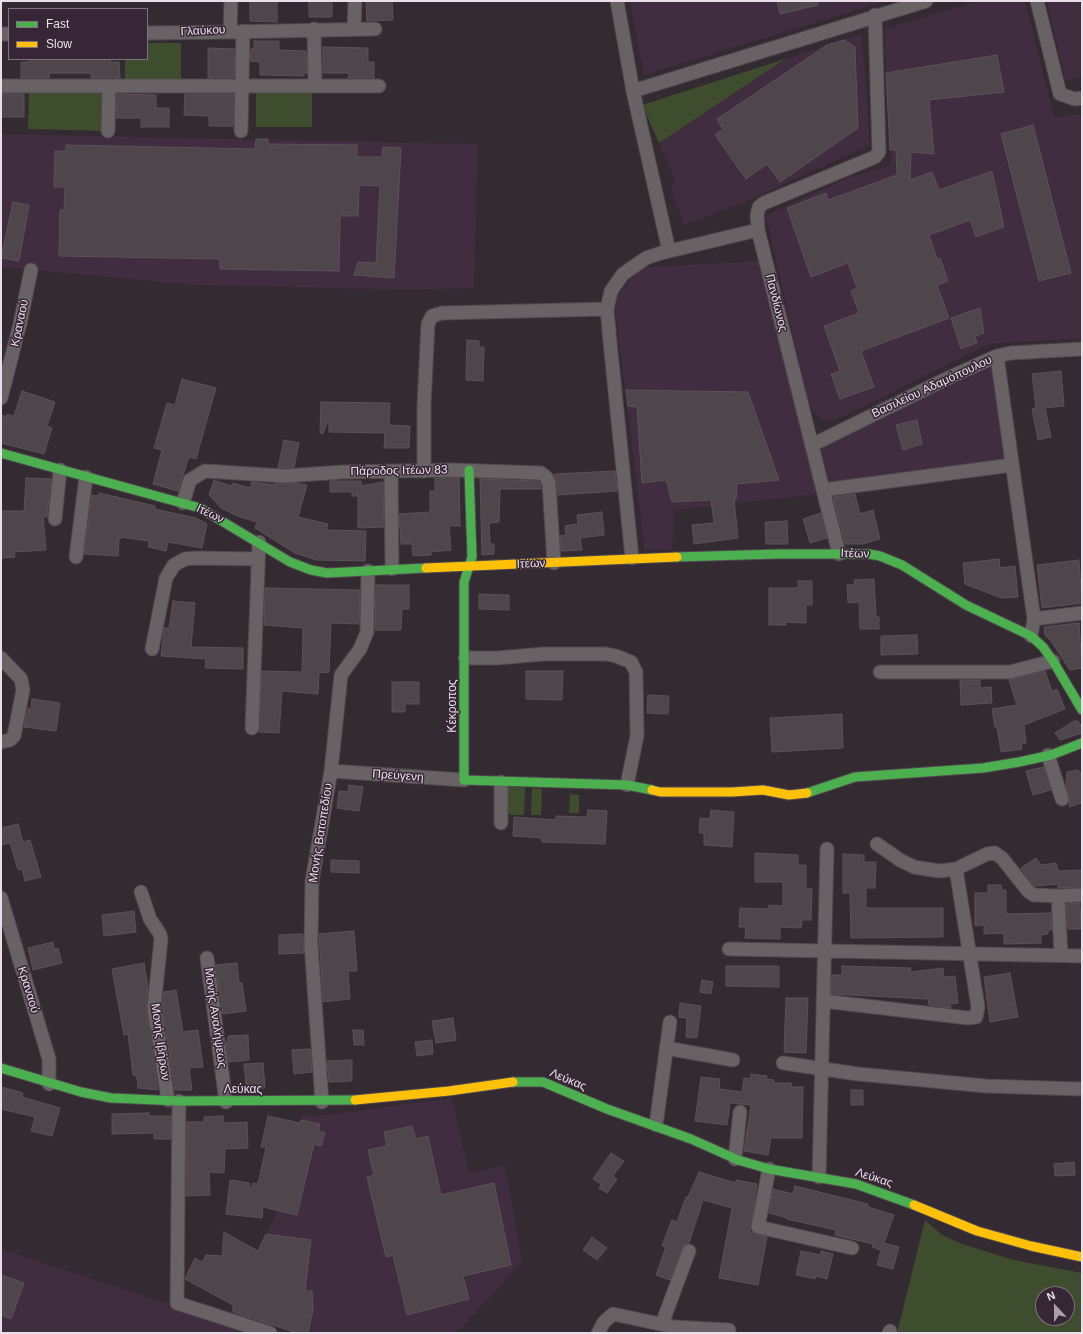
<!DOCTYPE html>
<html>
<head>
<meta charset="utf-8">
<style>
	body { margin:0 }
	#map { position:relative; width:1083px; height:1334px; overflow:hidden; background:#342a32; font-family:Arial,sans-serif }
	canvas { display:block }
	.frame { position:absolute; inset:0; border:2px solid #eadfe9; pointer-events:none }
	.legend { position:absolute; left:8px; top:8px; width:140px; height:52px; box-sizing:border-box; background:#372736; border:1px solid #7f717e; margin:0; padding:5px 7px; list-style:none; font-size:12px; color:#eadfe9 }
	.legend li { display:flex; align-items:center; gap:8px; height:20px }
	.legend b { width:20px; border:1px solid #7f717e }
	.north { position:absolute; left:1035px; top:1286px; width:40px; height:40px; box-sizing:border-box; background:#372736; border:1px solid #7f717e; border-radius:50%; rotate:338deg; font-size:11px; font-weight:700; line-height:16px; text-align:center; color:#eadfe9 }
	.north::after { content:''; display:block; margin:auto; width:14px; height:18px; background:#aaa0a9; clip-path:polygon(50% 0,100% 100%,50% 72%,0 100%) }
</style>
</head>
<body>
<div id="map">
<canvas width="1083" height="1334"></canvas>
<div class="frame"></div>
<ul class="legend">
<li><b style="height:5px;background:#4caf50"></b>Fast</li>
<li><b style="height:5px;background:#ffc107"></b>Slow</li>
</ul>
<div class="north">N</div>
</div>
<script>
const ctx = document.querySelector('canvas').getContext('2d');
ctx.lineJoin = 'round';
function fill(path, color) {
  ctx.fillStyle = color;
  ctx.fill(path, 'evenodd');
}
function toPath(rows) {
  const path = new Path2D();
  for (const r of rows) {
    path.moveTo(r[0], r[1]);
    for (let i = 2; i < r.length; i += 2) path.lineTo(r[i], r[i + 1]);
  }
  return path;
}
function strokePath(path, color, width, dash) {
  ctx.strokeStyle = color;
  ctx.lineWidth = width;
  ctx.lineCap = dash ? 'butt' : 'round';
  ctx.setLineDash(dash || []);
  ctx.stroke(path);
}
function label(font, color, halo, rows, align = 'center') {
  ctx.font = font + ' Arial,sans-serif';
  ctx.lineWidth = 3;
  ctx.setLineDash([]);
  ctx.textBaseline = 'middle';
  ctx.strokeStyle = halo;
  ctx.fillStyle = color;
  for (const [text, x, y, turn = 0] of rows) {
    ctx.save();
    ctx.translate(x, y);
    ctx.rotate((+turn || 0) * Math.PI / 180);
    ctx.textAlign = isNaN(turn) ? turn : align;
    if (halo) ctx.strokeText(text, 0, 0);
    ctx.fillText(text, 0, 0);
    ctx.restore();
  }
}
const built = toPath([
	[630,1,886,1,644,75],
	[979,1,1025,1,1054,117,1082,114,1082,338,989,344,844,416,831,421,824,420,813,411,808,403,766,215,852,176,891,165,884,29],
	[1047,1,1082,1,1082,78,1065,80],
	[862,34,870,145,749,200,684,225,672,191,674,178,659,143,785,59],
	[1,134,478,144,474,288,415,290,192,285,1,267],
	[759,261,819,494,674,510,672,550,645,550,615,309,617,297,630,279,647,267],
	[992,364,1007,461,829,484,817,447],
	[452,1098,469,1173,505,1166,522,1262,462,1327,454,1333,297,1333,233,1312,236,1290,258,1251,282,1202,302,1115,317,1116],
	[1,1249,161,1302,255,1333,1,1333]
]);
const green = toPath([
	[147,43,181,43,181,81,125,81,125,59,147,59],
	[785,59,659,143,642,105],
	[29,90,104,90,104,131,28,129],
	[256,93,312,93,312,127,256,127],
	[506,786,525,787,524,815,511,815,505,810],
	[532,788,542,789,541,815,531,815],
	[570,794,579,795,579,813,569,813],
	[925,1220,942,1235,962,1244,1014,1260,1082,1273,1082,1333,897,1333],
	[1043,1294,1067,1294,1067,1318,1043,1318]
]);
const building = toPath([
	[250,1,277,1,277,22,250,21,250,1],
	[309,1,332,1,332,17,309,17,309,1],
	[366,1,392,1,393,20,367,21,366,1],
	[777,1,818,1,818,5,780,14,777,1],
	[844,40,855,47,858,128,780,182,767,164,746,179,715,135,723,129,717,119,827,45,844,40],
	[254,41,279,41,279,50,306,51,307,73,304,73,304,76,260,75,260,62,250,61,251,49,254,49,254,41],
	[323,47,368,48,368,62,374,62,374,78,348,78,349,73,323,73,323,47],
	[208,48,235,49,234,78,208,78,208,48],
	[997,55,1004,92,929,100,934,154,911,152,910,180,932,172,939,190,992,171,1004,227,976,237,970,220,929,235,937,259,940,258,948,281,937,285,949,318,861,351,874,387,840,399,831,374,840,371,824,326,859,313,851,291,857,288,848,263,811,277,787,208,826,193,828,200,897,175,896,150,890,150,886,73,997,55],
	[29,59,110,59,110,62,119,62,120,78,91,78,91,73,49,73,49,78,21,78,21,62,29,62,29,59],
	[1,94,24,94,24,117,1,117,1,94],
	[117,94,156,95,156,108,169,108,169,127,141,127,141,118,116,118,117,94],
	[185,94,234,94,233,126,209,126,209,116,184,115,185,94],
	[1033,125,1071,273,1039,281,1001,134,1033,125],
	[256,139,268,139,268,144,357,145,357,157,382,157,383,147,401,148,394,278,354,275,358,262,376,263,380,186,359,185,358,216,340,216,339,271,220,269,220,259,59,256,60,210,64,210,65,187,54,187,55,151,66,151,66,145,255,149,256,139],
	[13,202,29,205,19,261,1,258,13,202],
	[980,308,984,333,975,336,977,343,961,349,951,318,980,308],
	[467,340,479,341,479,347,484,347,483,381,466,380,467,340],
	[1061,371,1064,406,1045,408,1051,437,1038,440,1032,409,1036,408,1032,374,1061,371],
	[182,379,216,388,196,459,189,457,178,491,153,484,162,450,154,448,167,403,175,405,182,379],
	[626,390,748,392,779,480,737,484,736,499,734,499,738,538,694,544,692,525,714,523,711,500,672,502,666,480,642,483,637,407,628,406,626,390],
	[22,391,55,402,47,426,52,428,44,454,1,443,1,415,7,417,7,414,14,416,22,391],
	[321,402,390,403,389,425,410,426,409,448,384,448,385,433,329,432,329,417,323,434,320,433,321,402],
	[917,420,922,444,903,450,896,425,917,420],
	[284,440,299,443,294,467,278,468,284,440],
	[615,471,617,491,558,495,557,482,554,474,615,471],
	[26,478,51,479,47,517,43,517,46,550,14,552,15,557,1,558,1,511,24,511,26,478],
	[435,478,459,478,460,526,449,526,451,550,431,552,431,555,413,556,412,544,401,544,399,514,430,512,430,491,435,491,435,478],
	[480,479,538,481,541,485,541,489,500,489,499,522,489,523,490,544,494,544,494,554,482,555,480,479],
	[214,480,231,486,233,483,250,488,252,482,275,485,275,483,294,483,307,485,298,517,328,524,326,530,366,531,365,561,316,560,295,553,255,528,257,522,237,516,221,508,209,495,214,480],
	[330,481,361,481,361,486,383,482,384,527,358,528,358,496,352,496,352,492,330,492,330,481],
	[99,493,155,506,155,509,196,518,207,524,202,548,168,542,166,551,148,547,149,541,121,537,121,539,119,538,118,556,84,554,92,495,99,496,99,493],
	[855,494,860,514,873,510,880,539,863,544,845,544,833,497,855,494],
	[602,512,604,535,580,538,582,550,561,551,560,536,566,535,565,526,578,524,577,515,602,512],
	[821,513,827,538,810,543,803,519,821,513],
	[787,521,788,544,766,544,765,522,787,521],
	[999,559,1000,568,1015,566,1018,597,1001,598,965,584,963,563,999,559],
	[1079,560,1082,603,1042,608,1037,565,1079,560],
	[874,579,876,617,879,617,879,629,860,629,859,602,848,603,847,585,855,585,854,580,874,579],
	[798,581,812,581,812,605,806,605,806,623,785,622,786,625,769,625,769,588,798,588,798,581],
	[376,585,409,585,409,609,402,609,401,630,375,630,376,585],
	[265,588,360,590,359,624,331,623,329,672,319,673,318,694,282,691,279,733,259,732,262,671,302,672,303,628,264,625,265,588],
	[479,594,509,595,509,610,479,609,479,594],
	[173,601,195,603,191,647,243,648,243,669,205,668,206,659,161,656,164,628,169,628,173,601],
	[1079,623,1082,668,1070,670,1051,641,1045,635,1044,627,1079,623],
	[917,635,918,654,881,655,881,636,917,635],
	[526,671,563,671,562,700,526,699,526,671],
	[1045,671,1052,691,1057,689,1065,709,1024,725,1026,743,1021,744,1022,749,1001,752,997,727,995,727,992,709,1017,705,1009,680,1045,671],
	[960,680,980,680,980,688,991,687,992,703,961,705,960,680],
	[392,682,419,682,419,704,405,704,405,712,392,712,392,682],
	[648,695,669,696,668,714,647,713,648,695],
	[32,699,60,703,56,731,24,727,28,708,31,709,32,699],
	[842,714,843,748,772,752,770,718,842,714],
	[1074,721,1078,721,1082,727,1082,733,1060,740,1055,733,1074,721],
	[1044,767,1051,790,1033,795,1026,771,1044,767],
	[1078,770,1082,775,1082,803,1069,807,1070,797,1066,786,1067,772,1078,770],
	[349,785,363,787,359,811,337,808,339,791,348,792,349,785],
	[588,810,607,811,605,844,542,842,542,838,513,836,514,817,556,820,556,816,587,817,588,810],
	[711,810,734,812,732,847,704,845,704,833,699,833,700,818,710,819,711,810],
	[18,824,23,842,30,840,41,877,25,881,22,869,18,870,10,843,1,845,1,828,18,824],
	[755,853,798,855,798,865,806,865,806,889,812,889,811,920,802,920,801,928,780,927,780,939,745,938,746,927,739,927,740,908,769,909,769,905,783,906,783,882,755,882,755,853],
	[843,854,864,855,864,862,876,862,875,888,866,888,866,908,943,908,943,937,851,938,850,893,843,893,843,854],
	[1036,858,1041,865,1056,863,1058,871,1082,870,1082,887,1058,888,1058,884,1034,886,1021,868,1036,858],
	[331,860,359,861,359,873,331,872,331,860],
	[988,885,1001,885,1002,890,1006,890,1006,914,1051,913,1052,930,1048,930,1048,934,1041,935,1041,943,1004,944,1004,933,984,934,984,925,975,926,975,893,988,893,988,885],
	[1080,903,1081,929,1068,929,1066,904,1080,903],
	[134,911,136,932,104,936,102,915,134,911],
	[354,931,357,971,348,971,350,999,323,1002,319,934,354,931],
	[300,934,303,935,304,953,279,954,279,935,300,934],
	[53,942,54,949,58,948,62,963,33,970,28,948,53,942],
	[144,963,148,987,146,1009,158,1090,138,1088,137,1076,133,1075,128,1034,124,1035,112,969,144,963],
	[237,963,239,983,242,983,246,1011,223,1014,216,965,237,963],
	[726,966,779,966,779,987,726,986,726,966],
	[842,966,911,968,910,972,943,968,944,977,955,976,958,1003,950,1004,951,1008,929,1005,928,999,831,994,832,975,842,975,842,966],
	[1010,973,1018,1017,990,1022,984,977,1010,973],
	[702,980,713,982,711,994,700,992,702,980],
	[176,990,183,1032,198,1030,203,1067,189,1068,192,1090,175,1090,162,1008,164,992,176,990],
	[786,998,808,998,806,1053,784,1052,786,998],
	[680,1003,701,1006,697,1038,686,1037,687,1018,679,1017,680,1003],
	[453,1018,456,1040,436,1043,432,1021,453,1018],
	[353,1030,363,1030,364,1045,354,1045,353,1030],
	[248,1035,249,1060,229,1062,226,1042,228,1042,228,1036,248,1035],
	[432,1040,433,1054,417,1056,415,1042,432,1040],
	[310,1049,312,1072,294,1074,292,1050,310,1049],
	[352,1060,352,1081,329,1082,327,1061,352,1060],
	[263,1063,265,1088,251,1090,250,1085,246,1085,244,1064,263,1063],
	[751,1074,767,1076,766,1079,774,1080,774,1083,791,1083,791,1087,803,1087,802,1138,771,1138,768,1155,744,1151,751,1105,730,1103,727,1125,695,1121,701,1077,720,1079,719,1089,742,1092,744,1078,751,1079,751,1074],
	[1,1087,23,1093,22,1097,60,1108,52,1136,31,1131,35,1117,1,1109,1,1087],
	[851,1090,863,1090,863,1105,851,1105,851,1090],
	[149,1113,149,1116,171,1116,171,1139,154,1139,154,1133,112,1134,112,1114,149,1113],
	[223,1116,223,1123,247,1122,248,1148,225,1149,224,1173,209,1172,210,1195,186,1196,187,1122,204,1122,204,1117,223,1116],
	[268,1116,300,1123,301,1120,320,1124,318,1131,325,1133,321,1146,314,1144,297,1215,263,1207,262,1218,226,1214,230,1180,249,1183,250,1188,252,1188,253,1183,258,1184,266,1147,261,1147,268,1116],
	[412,1126,416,1139,428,1136,441,1195,494,1183,511,1265,463,1276,469,1299,407,1315,393,1255,386,1257,367,1177,374,1175,368,1150,387,1146,384,1132,412,1126],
	[611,1153,624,1161,613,1176,617,1179,607,1193,599,1188,601,1184,593,1179,611,1153],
	[1074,1162,1075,1175,1055,1176,1054,1164,1074,1162],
	[699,1172,736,1183,736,1180,757,1184,750,1232,767,1237,758,1285,719,1278,732,1208,703,1200,689,1243,684,1245,682,1248,670,1280,656,1275,666,1247,662,1246,672,1220,677,1222,686,1197,688,1197,699,1172],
	[795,1186,868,1204,868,1207,894,1215,884,1243,899,1247,893,1269,877,1265,881,1250,872,1247,873,1244,835,1235,836,1230,787,1219,787,1218,769,1213,773,1189,793,1194,795,1186],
	[224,1232,258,1251,266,1234,311,1240,305,1291,312,1291,313,1310,308,1333,297,1333,233,1312,233,1305,185,1279,195,1258,202,1262,206,1255,222,1256,224,1232],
	[592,1237,607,1248,597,1260,583,1250,592,1237],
	[801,1251,821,1255,821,1251,833,1254,827,1279,816,1276,815,1279,796,1275,801,1251],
	[1,1275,24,1283,11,1319,1,1315,1,1275]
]);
const street = toPath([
	[617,1,633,91,669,251],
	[1037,1,1060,94,1075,99,1082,98],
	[314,29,315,86],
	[354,29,355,1],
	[230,32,375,29],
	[147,33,230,32,231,1],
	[1,34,9,34],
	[1,86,379,86],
	[633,91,926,1],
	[108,131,109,87],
	[241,131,243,31],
	[758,230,757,215,759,207,764,203,875,157,879,152,875,15],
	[997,356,1034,619,1031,636],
	[1,398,20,324,31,270],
	[812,445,948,378,997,356,1011,353,1082,349],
	[391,471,392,569],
	[424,471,424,405,428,324,432,316,442,313,607,309],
	[823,490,1012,465],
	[183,503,190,480,205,471,284,476,343,472,453,470,541,473,546,477,549,483,554,563],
	[55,519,60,470],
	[76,557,86,477],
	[632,558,610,342,607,309,611,291,623,274,646,258,661,253,758,230,839,554],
	[1034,619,1082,613],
	[152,649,166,578,174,565,185,559,196,558,258,559],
	[1,658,21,679,23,690,14,736,10,740,1,742],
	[465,658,497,658,544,654,606,654,616,656,631,662,636,672,637,736,627,785],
	[880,672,1010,672,1053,661],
	[252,728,259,542],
	[1048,755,1062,799],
	[331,771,464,780],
	[501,823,501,782],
	[877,844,900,860,914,867,939,871,956,869,987,854,995,853,1002,858,1029,892,1034,895,1058,896],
	[141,892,150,919,160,934,161,939,154,1008,168,1100],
	[1,898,49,1059,49,1084],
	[729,949,1082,956],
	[1061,955,1058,896,1082,895],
	[207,958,226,1102],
	[823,1001,968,1018,976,1017,978,1007,956,869],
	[666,1048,733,1060],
	[783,1063,858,1074,986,1086,1082,1089],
	[179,1101,177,1303,270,1333],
	[322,1102,311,944,312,881,331,771,341,675,360,649,367,632,368,571],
	[656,1125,670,1022],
	[735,1159,740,1112],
	[769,1169,758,1227,852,1248],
	[819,1177,827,849],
	[662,1324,689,1251],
	[598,1333,604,1322,613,1314,674,1327,729,1330],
	[889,1333,890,1331]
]);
const fast = toPath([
	[1,453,200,508,290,562,311,570,327,573,426,568],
	[469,470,472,557,464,582,464,780,627,785,652,790],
	[677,557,777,554,869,554,880,556,902,565,966,605,1031,636,1043,647,1053,661,1082,710],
	[807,793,855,777,983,768,1019,762,1051,755,1082,743],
	[1,1068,81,1092,111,1098,179,1101,355,1100],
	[513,1082,543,1082,607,1109,691,1139,738,1160,769,1169,856,1184,914,1205]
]);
const slow = toPath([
	[426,568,677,557],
	[652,790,660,792,732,792,763,790,789,795,807,793],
	[355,1100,449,1091,513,1082],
	[914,1205,977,1231,1031,1246,1082,1257]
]);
const streetNames = [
	["Γλαύκου",203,31,-3],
	["Πανδίωνος",776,303,76],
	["Κραναού",20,323,-78],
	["Βασιλείου Αδαμόπουλου",932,387,-25],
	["Πάροδος Ιτέων 83",399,471,-1],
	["Ιτέων",210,514,26],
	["Ιτέων",855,554,2],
	["Ιτέων",531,564,-2],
	["Κέκροπος",453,706,-90],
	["Πρεύγενη",398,776,4],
	["Μονής Βατοπεδίου",321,833,-81],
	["Κραναού",28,990,73],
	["Μονής Αναλήψεως",215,1018,82],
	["Μονής Ιβήρων",160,1042,82],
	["Λεύκας",568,1080,23],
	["Λεύκας",243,1090],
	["Λεύκας",874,1178,18]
];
fill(built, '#402d3f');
fill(green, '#3e4d2d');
fill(building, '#4f464c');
strokePath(building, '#5c5159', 1);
strokePath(street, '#50484e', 15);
strokePath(fast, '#50484e', 11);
strokePath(slow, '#50484e', 11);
strokePath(street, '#696265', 13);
strokePath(fast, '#4caf50', 9);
strokePath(slow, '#ffc107', 9);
label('12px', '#eadfe9', '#372736', streetNames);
</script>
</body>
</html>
